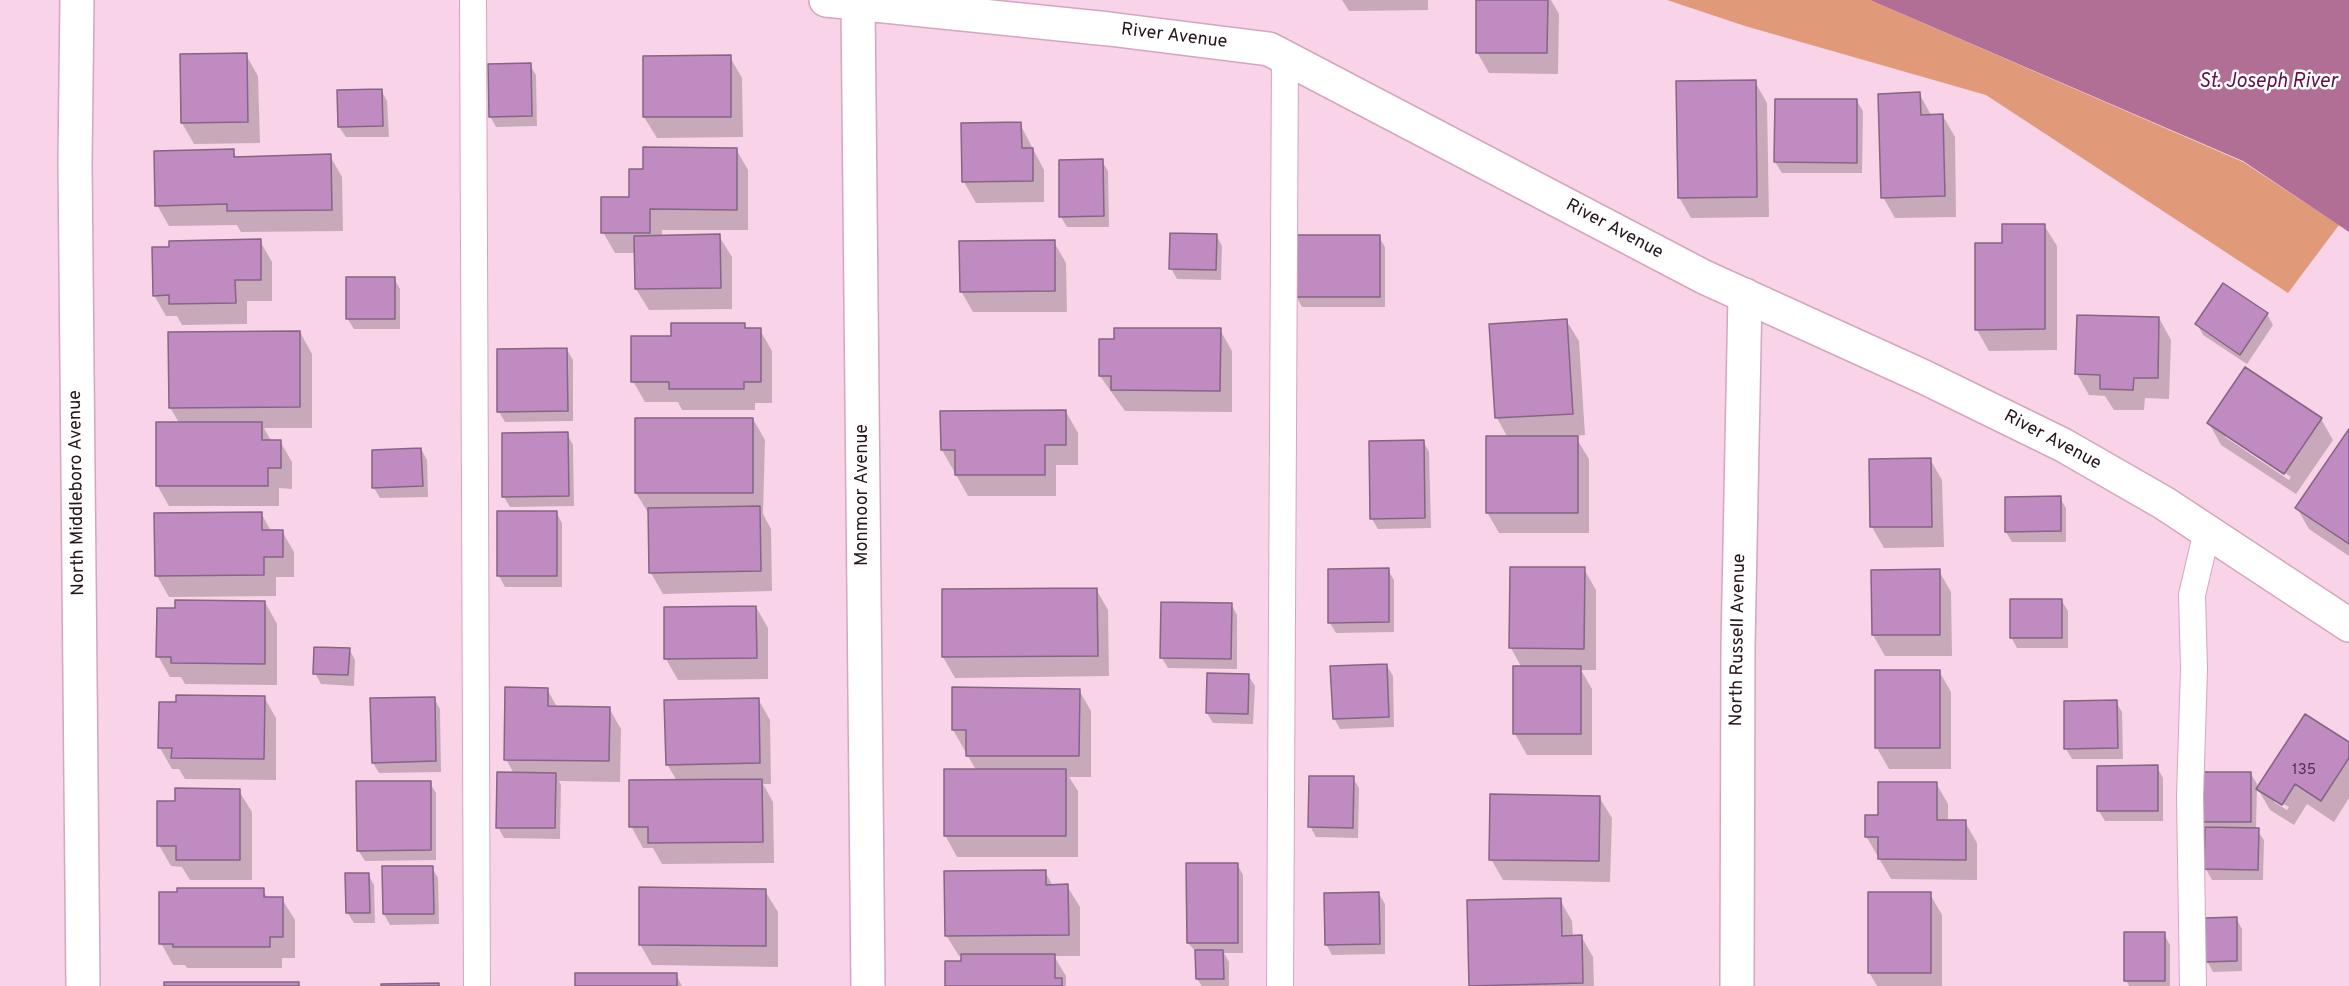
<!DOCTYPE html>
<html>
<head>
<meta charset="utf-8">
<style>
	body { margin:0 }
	canvas { display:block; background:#f9d3e7 }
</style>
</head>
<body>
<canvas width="2349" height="986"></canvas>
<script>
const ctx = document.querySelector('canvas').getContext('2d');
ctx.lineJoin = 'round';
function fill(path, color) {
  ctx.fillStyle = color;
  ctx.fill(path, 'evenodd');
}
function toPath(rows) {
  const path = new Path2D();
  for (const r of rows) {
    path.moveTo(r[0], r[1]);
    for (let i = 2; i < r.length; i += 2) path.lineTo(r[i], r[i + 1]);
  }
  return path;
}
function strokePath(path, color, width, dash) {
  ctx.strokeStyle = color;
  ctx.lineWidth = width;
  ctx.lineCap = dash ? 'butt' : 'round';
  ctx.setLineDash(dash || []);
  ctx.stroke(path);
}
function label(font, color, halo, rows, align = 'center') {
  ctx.font = font + ' Overpass,sans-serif';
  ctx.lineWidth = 5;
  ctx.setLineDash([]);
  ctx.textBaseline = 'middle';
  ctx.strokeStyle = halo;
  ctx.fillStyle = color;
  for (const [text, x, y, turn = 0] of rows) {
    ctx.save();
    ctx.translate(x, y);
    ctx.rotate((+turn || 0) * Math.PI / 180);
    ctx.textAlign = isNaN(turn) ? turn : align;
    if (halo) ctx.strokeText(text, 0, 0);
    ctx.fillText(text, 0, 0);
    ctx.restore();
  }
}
const forest = toPath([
	[1667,0,1870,0,2243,162,2339,225,2288,293,1986,95,1745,26]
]);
const water = toPath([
	[1870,0,2349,0,2349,232,2243,161]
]);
const shadow = toPath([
	[1342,0,1428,0,1428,10,1349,11],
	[1478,0,1551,0,1559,14,1558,74,1489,73,1477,52],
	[246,55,258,76,260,143,194,144,182,123],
	[730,57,742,78,743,137,657,138,644,117],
	[530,65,536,75,537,126,496,127,490,116],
	[1755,82,1767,103,1769,217,1691,218,1679,197],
	[381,90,387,101,389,137,346,137,339,127],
	[1919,93,1931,115,1943,116,1955,137,1956,217,1895,218,1883,197],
	[1857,101,1863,111,1862,173,1782,173,1775,162],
	[1020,124,1044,170,1044,202,976,203,964,182],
	[736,149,748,170,748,230,662,230,662,237,719,236,732,257,732,309,649,310,636,289,636,253,615,253,603,232,630,198,644,170],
	[233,151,237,158,330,156,342,177,343,231,241,232,237,225,169,226,157,205],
	[1102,161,1108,171,1109,227,1067,227,1061,217],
	[2044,225,2057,246,2057,350,1989,351,1977,330,2003,244],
	[1216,235,1222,246,1221,280,1177,279,1171,268],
	[1379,237,1385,247,1385,307,1302,307,1296,296],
	[260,241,272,262,272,301,247,301,247,324,182,325,177,316,166,316,154,295],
	[1054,242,1066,263,1067,312,973,312,961,291],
	[394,278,400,289,400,329,354,329,347,318],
	[2267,314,2273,325,2247,364,2203,335,2197,324],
	[2159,318,2171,340,2169,399,2145,398,2144,410,2114,410,2105,396,2089,395,2077,374],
	[1566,320,1579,341,1585,435,1575,436,1589,459,1589,533,1499,533,1487,512,1508,438,1497,418,1491,325],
	[744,324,747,330,760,330,772,351,772,403,755,403,755,410,682,410,678,402,645,402,633,381,673,337],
	[1220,330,1232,351,1232,412,1125,411,1100,376,1115,341],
	[300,332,312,354,312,428,264,428,271,441,280,441,292,462,292,489,279,488,279,506,169,506,157,485,179,423,170,407],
	[567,350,573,360,573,421,505,422,499,412],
	[1066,412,1078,433,1078,465,1056,465,1056,496,968,496,942,450],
	[753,419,765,440,763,514,771,529,772,591,663,594,651,573,649,514,636,493],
	[2321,419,2333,440,2296,494,2221,445,2209,423],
	[2225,433,2291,477,2289,480,2225,437],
	[2349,431,2349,556,2309,529,2297,508],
	[567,434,573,445,574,506,510,507,504,497],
	[1423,441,1429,452,1431,528,1378,529,1372,519],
	[421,449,427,460,428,497,380,498,374,488],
	[1930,459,1942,480,1944,547,1884,548,1872,527],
	[2060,498,2066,508,2066,542,2012,542,2006,532],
	[498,512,556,512,562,523,562,587,505,587,499,576],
	[261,513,271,531,282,531,294,552,294,577,276,577,276,596,169,597,157,576,156,515],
	[1512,568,1584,569,1596,590,1596,670,1581,670,1592,689,1592,755,1527,755,1515,734,1522,668,1511,648],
	[1388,570,1394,580,1394,632,1336,633,1330,623],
	[1939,571,1951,592,1952,656,1885,656,1873,635],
	[1096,589,1108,610,1109,676,955,678,943,657,943,590],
	[2062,601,2068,611,2068,648,2017,648,2011,637],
	[265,602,277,624,277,685,185,684,181,677,170,677,158,656],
	[1231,604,1237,615,1237,669,1168,668,1162,658],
	[756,607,768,628,768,679,678,680,666,659],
	[349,649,355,660,354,686,321,684,315,673],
	[1387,666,1393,676,1394,727,1340,729,1334,718],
	[1939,671,1951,692,1951,769,1889,769,1877,748],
	[1248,675,1255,686,1253,724,1213,723,1207,713],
	[547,689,557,707,609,708,621,729,620,782,559,781,561,785,560,839,504,838,498,827,514,774,506,759],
	[1079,690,1091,711,1091,777,1069,777,1078,791,1078,857,957,857,945,835,976,770,953,730],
	[264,697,276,718,276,780,185,779,179,769,172,769,160,748],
	[434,698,440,709,441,772,379,773,373,763],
	[758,699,770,720,771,784,763,784,773,802,774,863,662,864,653,848,643,848,631,826,677,781,667,764],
	[2116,702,2122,712,2123,759,2072,759,2066,749],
	[2349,744,2349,798,2334,822,2307,804,2294,825,2270,810,2258,789],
	[2274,799,2289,807,2287,810,2274,802],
	[2157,767,2163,778,2163,821,2105,821,2099,811],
	[2251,774,2257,784,2256,829,2264,840,2263,880,2212,880,2206,869,2206,829,2202,822],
	[1353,778,1359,788,1358,838,1316,837,1310,826],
	[430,783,436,793,436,860,365,861,358,850],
	[1936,783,1948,804,1948,822,1965,822,1977,843,1977,880,1891,879,1866,836,1879,817],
	[239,791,252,812,252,880,190,880,182,867,171,866,159,845,177,802],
	[1599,797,1612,818,1610,882,1503,880,1491,859],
	[1237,864,1243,875,1243,953,1224,953,1229,962,1229,986,1202,986,1197,979,1197,953,1188,943],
	[432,868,438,878,439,924,390,925,384,914],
	[1045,872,1053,886,1067,886,1080,907,1080,956,1054,956,1066,976,1066,986,946,986,963,963,963,956,959,956,946,935],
	[368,874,374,885,375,923,354,923,347,912],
	[263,890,268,899,282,899,295,920,295,958,282,958,282,968,187,968,185,965,173,965,161,943],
	[765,891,778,912,778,967,652,965,640,944],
	[1379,894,1385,904,1385,954,1332,955,1326,944],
	[1930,894,1942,915,1942,986,1877,986,1869,972],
	[1560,900,1572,921,1573,937,1581,936,1593,957,1594,986,1470,986,1468,902],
	[2236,918,2242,929,2242,971,2213,972,2207,961],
	[2164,934,2170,945,2170,986,2129,986,2126,980],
	[676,975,682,986,576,986]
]);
const building = toPath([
	[1476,0,1548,0,1547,53,1476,53,1476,0],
	[247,53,248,122,181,123,180,54,247,53],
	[731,55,731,117,643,117,643,56,731,55],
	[531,63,532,116,489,117,488,64,531,63],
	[1756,80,1757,197,1678,198,1676,81,1756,80],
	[382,89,383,126,338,127,337,90,382,89],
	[1920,92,1921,115,1943,114,1945,196,1881,198,1878,94,1920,92],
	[1775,99,1857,99,1857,163,1774,162,1775,99],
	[1021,122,1022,148,1033,148,1033,181,962,182,961,123,1021,122],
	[643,147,737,148,737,210,650,209,650,233,601,233,601,197,629,197,629,169,643,169,643,147],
	[234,149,234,157,331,154,332,210,227,211,227,204,155,206,154,151,234,149],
	[1103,159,1104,216,1059,217,1059,160,1103,159],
	[2002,224,2045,224,2045,329,1975,330,1975,243,2002,243,2002,224],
	[1170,233,1217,234,1216,270,1169,269,1170,233],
	[720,234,721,288,635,289,634,236,720,234],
	[1295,235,1380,235,1380,297,1295,297,1295,235],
	[261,239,261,280,235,280,236,303,169,304,169,295,153,296,152,247,169,247,169,241,261,239],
	[1055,240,1055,291,960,292,959,241,1055,240],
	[346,277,395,277,395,319,346,319,346,277],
	[2223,283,2268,313,2240,355,2195,324,2223,283],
	[2077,315,2159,317,2158,378,2134,378,2133,390,2100,389,2100,375,2075,374,2077,315],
	[1567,319,1573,414,1495,418,1489,324,1567,319],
	[671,323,745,323,745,328,761,328,761,382,744,382,744,389,669,389,669,382,631,382,631,336,671,336,671,323],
	[1114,328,1221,328,1220,391,1111,390,1111,376,1099,376,1099,339,1114,339,1114,328],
	[300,331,300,407,169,408,168,332,300,331],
	[567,348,568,411,497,412,497,349,567,348],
	[2245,367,2322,418,2284,474,2207,423,2245,367],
	[1066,410,1066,445,1045,445,1045,475,955,475,955,450,941,450,940,411,1066,410],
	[635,418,753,418,753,493,635,493,635,418],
	[156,422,262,422,262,440,281,440,281,468,268,468,268,486,156,486,156,422],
	[2349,429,2349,544,2295,508,2349,429],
	[568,432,569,496,502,497,502,433,568,432],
	[1486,436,1578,436,1578,513,1486,513,1486,436],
	[1424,440,1425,518,1370,519,1369,441,1424,440],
	[421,448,423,486,372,488,372,450,421,448],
	[1931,458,1932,527,1870,527,1869,459,1931,458],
	[2061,496,2061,531,2005,532,2005,497,2061,496],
	[760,506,761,571,649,573,648,508,760,506],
	[497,511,557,511,557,576,497,576,497,511],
	[262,512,262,530,283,530,283,557,264,557,264,575,155,576,154,513,262,512],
	[1510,567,1585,567,1584,649,1509,648,1510,567],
	[1389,568,1389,622,1328,623,1328,569,1389,568],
	[1940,569,1940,635,1872,635,1871,570,1940,569],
	[1097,588,1098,656,942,657,942,589,1097,588],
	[2010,599,2062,599,2062,638,2010,638,2010,599],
	[175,600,265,601,265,664,171,663,171,657,156,657,157,608,175,608,175,600],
	[1161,602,1232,603,1231,659,1160,658,1161,602],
	[756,606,757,658,664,659,664,607,756,606],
	[314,647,350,648,348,675,313,674,314,647],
	[1387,664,1389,717,1333,719,1330,666,1387,664],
	[1513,666,1581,666,1581,734,1513,734,1513,666],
	[1875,670,1940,670,1940,748,1875,748,1875,670],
	[1207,673,1249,674,1248,714,1206,713,1207,673],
	[505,687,548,688,548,706,610,707,609,761,504,760,505,687],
	[952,687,1080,689,1079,756,966,756,966,730,952,730,952,687],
	[176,695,265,696,264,759,171,758,172,748,158,748,159,702,176,702,176,695],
	[435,697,436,761,372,763,370,698,435,697],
	[759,698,760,763,666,765,664,700,759,698],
	[2117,700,2118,748,2064,749,2064,701,2117,700],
	[2305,714,2349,742,2349,758,2321,801,2295,784,2282,805,2256,789,2305,714],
	[2158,765,2158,811,2097,811,2097,766,2158,765],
	[944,769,1066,769,1066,836,944,836,944,769],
	[497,772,556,773,555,828,496,828,497,772],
	[2201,772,2251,772,2251,822,2201,822,2201,772],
	[1309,776,1354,776,1353,828,1308,827,1309,776],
	[762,779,763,842,648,843,648,827,629,827,629,780,762,779],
	[356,781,431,781,431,850,357,851,356,781],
	[1878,782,1937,782,1937,820,1966,820,1966,860,1878,859,1878,837,1865,837,1865,815,1878,815,1878,782],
	[175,788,240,789,240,860,176,860,176,846,157,846,157,801,175,801,175,788],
	[1490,794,1600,796,1599,861,1489,860,1490,794],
	[2205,827,2259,828,2258,870,2204,869,2205,827],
	[1186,863,1238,863,1238,943,1187,943,1186,863],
	[382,866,433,866,434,914,383,914,382,866],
	[1046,870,1046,885,1068,884,1069,935,945,936,944,871,1046,870],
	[345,873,369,873,370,913,346,913,345,873],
	[639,887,766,889,766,946,639,945,639,887],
	[177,888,264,888,264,897,283,897,283,937,270,937,270,947,173,947,173,944,159,944,159,892,177,892,177,888],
	[1379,892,1380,944,1325,945,1324,893,1379,892],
	[1868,892,1931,892,1931,973,1868,973,1868,892],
	[1561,898,1562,936,1582,935,1583,983,1469,986,1467,900,1561,898],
	[2237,917,2237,961,2205,962,2205,918,2237,917],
	[2124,932,2165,932,2165,981,2124,981,2124,932],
	[1195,950,1223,950,1224,979,1196,979,1195,950],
	[961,954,1055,954,1055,978,1062,978,1062,986,945,986,945,961,961,961,961,954],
	[575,973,677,973,677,986,575,986,575,973],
	[164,982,299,982,299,986,164,986,164,982],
	[439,983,439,986,381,986,381,984,439,983]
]);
const lane = toPath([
	[473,0,477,986],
	[1280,986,1285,58],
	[2193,986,2190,796,2194,669,2192,595,2207,531]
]);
const street = toPath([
	[77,0,75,162,83,986],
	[826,0,1109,29,1269,49,1704,277,1924,377,2063,445,2164,503,2349,625],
	[858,4,868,986],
	[1737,986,1738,646,1745,295]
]);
const numberNames = [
	["135",2304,771]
];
const streetNames = [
	["River Avenue",1174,37,7],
	["River Avenue",1614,230,28],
	["River Avenue",2052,441,28],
	["North Middleboro Avenue",78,493,-91],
	["Monmoor Avenue",863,495,-90],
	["North Russell Avenue",1739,640,-89]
];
const waterNames = [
	["St. Joseph River",2268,83]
];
fill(forest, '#e19a79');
fill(water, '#b26f95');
fill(shadow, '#0003');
fill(building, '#c08bc1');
strokePath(building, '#846585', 1.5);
strokePath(lane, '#d4a6be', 28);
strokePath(street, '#d4a6be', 36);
strokePath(lane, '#fff', 26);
strokePath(street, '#fff', 33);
label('15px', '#4c3247', null, numberNames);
label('18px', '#25141e', '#fff', streetNames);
label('italic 20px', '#621046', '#fff', waterNames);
</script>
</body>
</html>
